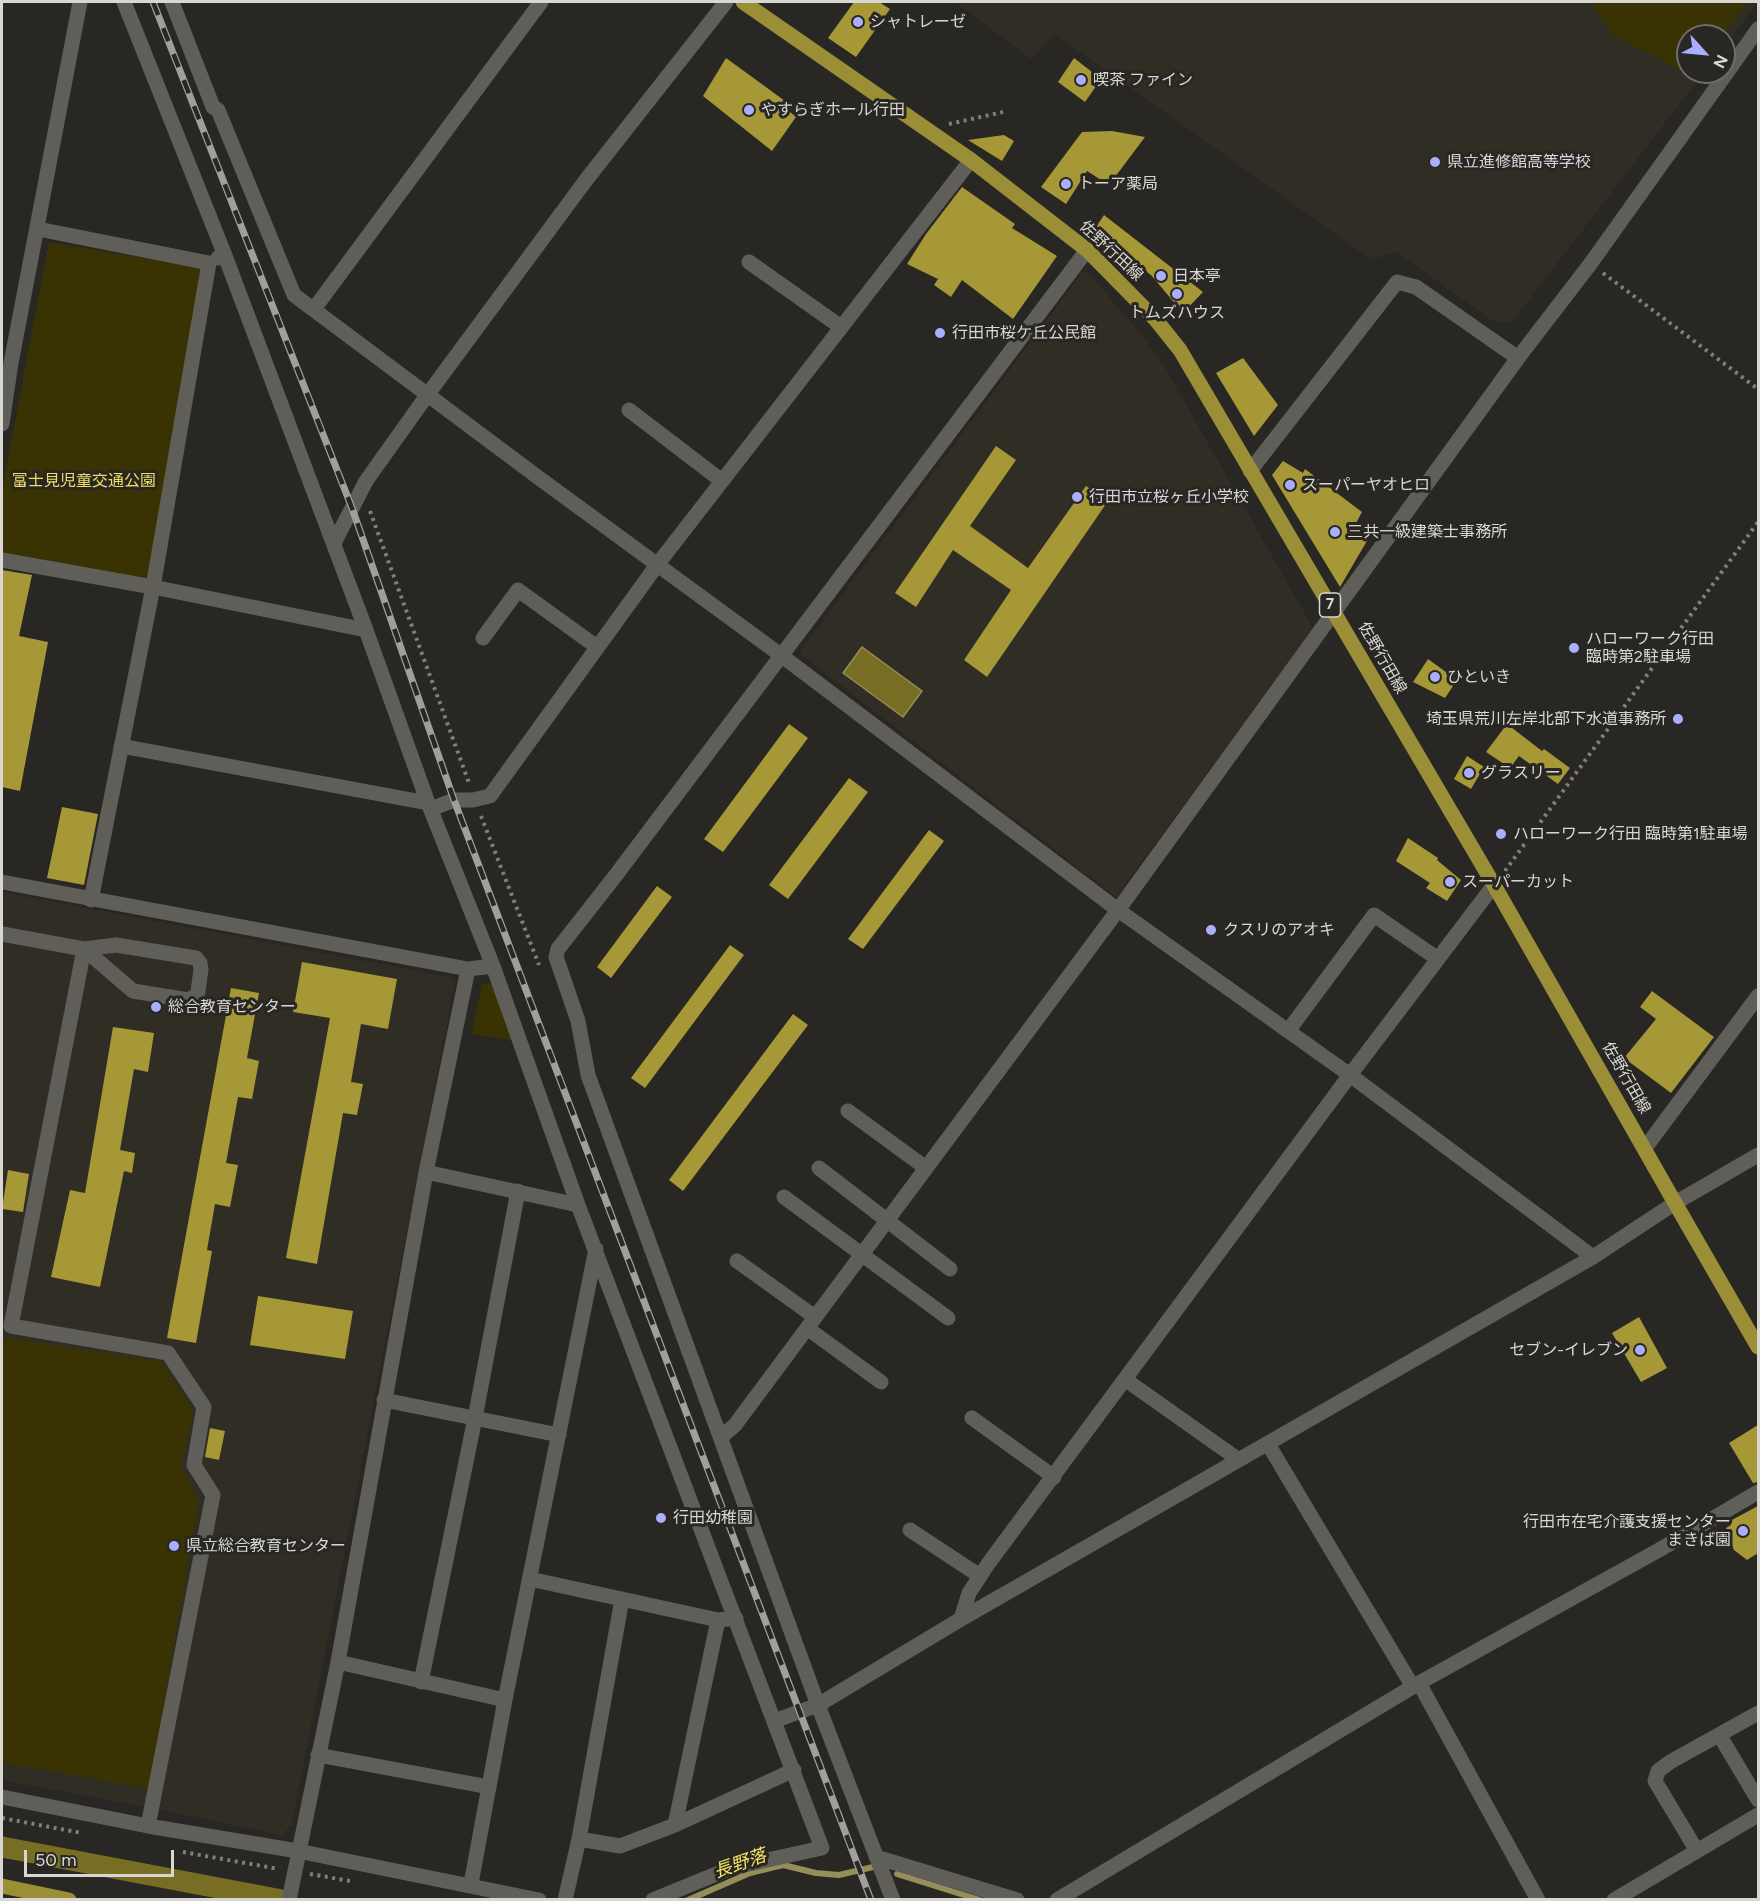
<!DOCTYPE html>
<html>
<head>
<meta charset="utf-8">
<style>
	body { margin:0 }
	#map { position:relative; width:1760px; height:1901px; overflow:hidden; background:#282723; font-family:Figtree,sans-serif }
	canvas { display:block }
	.frame { position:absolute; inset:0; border:3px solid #d8d7d4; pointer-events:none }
	.north { position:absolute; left:1676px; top:24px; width:60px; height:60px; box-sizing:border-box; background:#282723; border:2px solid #6e6d6a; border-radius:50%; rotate:117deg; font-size:16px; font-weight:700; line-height:24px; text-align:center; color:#d8d7d4 }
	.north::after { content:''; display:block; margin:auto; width:21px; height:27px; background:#abaffb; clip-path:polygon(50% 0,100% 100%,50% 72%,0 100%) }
	.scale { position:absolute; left:24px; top:1850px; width:150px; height:27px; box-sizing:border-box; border:3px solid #d8d7d4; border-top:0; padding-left:8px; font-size:18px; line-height:21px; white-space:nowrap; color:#d8d7d4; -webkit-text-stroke:4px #282723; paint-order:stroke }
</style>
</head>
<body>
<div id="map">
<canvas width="1760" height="1901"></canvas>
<div class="frame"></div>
<div class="north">N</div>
<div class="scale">50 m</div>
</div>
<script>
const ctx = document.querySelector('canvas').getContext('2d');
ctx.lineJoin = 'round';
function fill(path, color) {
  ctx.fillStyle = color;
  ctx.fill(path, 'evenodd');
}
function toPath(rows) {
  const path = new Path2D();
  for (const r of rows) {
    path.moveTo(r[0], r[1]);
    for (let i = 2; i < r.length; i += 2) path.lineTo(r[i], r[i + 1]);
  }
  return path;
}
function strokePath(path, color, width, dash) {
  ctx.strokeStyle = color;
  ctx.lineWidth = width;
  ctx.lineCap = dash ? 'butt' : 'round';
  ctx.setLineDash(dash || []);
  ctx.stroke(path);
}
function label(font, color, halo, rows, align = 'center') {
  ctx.font = font + ' Figtree,"Noto Sans JP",sans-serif';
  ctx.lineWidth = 6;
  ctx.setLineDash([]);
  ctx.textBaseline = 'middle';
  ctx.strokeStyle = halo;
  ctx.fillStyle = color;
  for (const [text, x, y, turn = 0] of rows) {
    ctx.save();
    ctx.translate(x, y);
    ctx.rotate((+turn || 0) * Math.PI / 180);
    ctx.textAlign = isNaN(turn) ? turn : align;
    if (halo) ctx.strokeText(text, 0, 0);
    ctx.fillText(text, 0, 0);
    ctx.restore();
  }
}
const built = toPath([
	[955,2,1758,2,1724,47,1724,36,1688,36,1688,72,1704,72,1512,322,1496,323,1395,251,1372,260,1055,34,1031,59],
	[1085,269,1141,334,1164,366,1313,628,1116,897,799,653],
	[2,892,449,977,455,982,292,1824,282,1835,152,1808,2,1780]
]);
const green = toPath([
	[1590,2,1747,2,1722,36,1688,36,1688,72,1695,72,1692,76,1613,35],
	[49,242,201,268,148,581,2,553,2,490],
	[482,983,495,984,517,1041,472,1034],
	[2,1337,162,1362,193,1410,181,1468,199,1500,149,1788,2,1763]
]);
const water = toPath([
	[862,647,922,691,903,717,843,673,862,647]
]);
const stream = toPath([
	[897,1874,980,1900],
	[688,1900,750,1873,783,1865,816,1873,839,1875,873,1867]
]);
const canal = toPath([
	[2,1847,282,1900]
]);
const building = toPath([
	[854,2,879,2,890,9,856,57,828,38],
	[726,58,785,101,783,106,796,117,772,151,703,96],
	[1074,58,1101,79,1085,102,1058,82],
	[1112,131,1145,137,1109,185,1087,171,1066,204,1041,187,1082,132],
	[1004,135,1014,141,1002,161,968,140],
	[962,187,1015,224,1012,228,1057,256,1013,319,962,280,951,297,934,285,938,279,907,264,926,234],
	[1104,215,1203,292,1183,313,1151,275,1092,233],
	[1243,358,1278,405,1254,436,1216,373],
	[996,446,1016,460,970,526,1028,568,1086,486,1108,501,987,677,964,660,1011,590,953,550,916,607,895,593],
	[1283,461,1303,473,1305,469,1362,512,1355,525,1371,534,1340,587,1272,475],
	[2,570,32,575,19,636,48,642,20,791,2,787],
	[1428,659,1457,680,1445,698,1413,682],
	[789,724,808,738,723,852,704,839],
	[1507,724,1542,751,1544,749,1570,768,1558,784,1519,756,1510,768,1486,752],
	[1467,756,1484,767,1471,789,1454,779],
	[849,778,868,792,788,899,769,885],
	[62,807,98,814,84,885,47,878],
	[929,830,944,841,863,949,848,939],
	[1408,838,1438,858,1437,860,1461,880,1447,901,1426,888,1430,883,1396,861],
	[657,886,672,897,611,978,597,967],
	[730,945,744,955,645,1088,631,1078],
	[302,962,397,979,388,1029,361,1024,351,1082,363,1084,357,1115,343,1113,317,1264,286,1258,330,1018,293,1012],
	[231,988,259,993,247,1058,259,1061,252,1099,238,1097,226,1163,238,1165,230,1207,215,1204,207,1250,212,1251,196,1343,167,1338],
	[1652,991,1714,1037,1671,1093,1624,1058,1656,1019,1640,1007],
	[793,1014,808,1025,683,1191,669,1180],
	[113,1027,154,1033,148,1072,134,1069,120,1150,135,1153,132,1173,124,1171,100,1287,51,1277,70,1190,85,1193],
	[8,1170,29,1174,23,1212,2,1209],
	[258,1296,353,1311,345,1359,250,1345],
	[1639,1317,1667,1368,1641,1382,1612,1333],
	[1758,1425,1758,1482,1753,1483,1729,1443],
	[210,1428,225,1431,219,1460,205,1457],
	[1758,1506,1758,1553,1747,1560,1734,1550,1726,1528,1731,1525,1730,1521]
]);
const path = toPath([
	[949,124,1003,112],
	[1603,273,1758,389],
	[370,511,469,783],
	[481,816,539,965],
	[1505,871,1758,522],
	[2,1818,82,1833],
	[183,1852,279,1869],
	[310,1874,350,1881]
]);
const minor = toPath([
	[124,2,224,253,218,258],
	[172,2,213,107,218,110,294,295,539,478,782,656,1118,910,1350,1075,1494,885],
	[38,229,209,263,153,587,91,900],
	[224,253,366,630],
	[749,262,841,327],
	[314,309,541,2],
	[629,410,722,481],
	[2,424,11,363,80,2],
	[1250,471,1397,282,1416,287,1518,358],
	[334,543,366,481,428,394,586,180,726,2],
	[2,560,153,587,366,630,428,803,493,966,578,1205,822,1848,731,1868,653,1900],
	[483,638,518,590,597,647],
	[121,746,428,803],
	[431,809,454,800,473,800,490,796,657,565,971,160],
	[2,882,468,969,493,966],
	[2,934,84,949,116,945,196,958,200,963,201,969,198,992,196,996,188,1000,133,991,84,949],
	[84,949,11,1326,168,1353,204,1407,194,1465,213,1495,148,1826],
	[1288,1031,1374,915,1438,959],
	[848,1111,926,1168],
	[1645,1148,1758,996],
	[819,1168,950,1269],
	[426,1172,578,1205],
	[784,1197,948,1318],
	[737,1261,815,1317],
	[807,1328,881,1382],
	[1126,1380,1239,1460],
	[384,1400,559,1435],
	[972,1418,1054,1477],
	[721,1437,735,1425,1118,910,1518,358,1591,263,1758,29],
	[1268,1444,1413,1687],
	[910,1530,980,1576],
	[530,1579,718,1620,736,1618],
	[961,1619,969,1593,988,1564,1350,1075,1593,1257],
	[338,1662,505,1700],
	[421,1682,475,1418,518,1191],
	[1419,1683,1538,1900],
	[774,1721,818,1705,961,1619,1593,1257,1675,1203,1758,1155],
	[1720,1736,1758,1800],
	[318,1755,489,1787],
	[2,1797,148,1826,298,1851,539,1900],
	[675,1825,718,1620],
	[579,1839,620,1846,675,1825,794,1770],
	[1697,1851,1655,1781,1658,1771,1670,1762,1758,1713],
	[876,1857,1017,1900],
	[471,1884,505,1700,596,1249],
	[289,1900,338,1662,426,1172,468,969],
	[565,1900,579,1839,622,1599],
	[893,1900,818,1705,588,1075,578,1021,556,957,558,949,616,875,1087,250],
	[1057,1900,1419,1683,1659,1550,1758,1492],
	[1614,1900,1758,1815]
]);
const major = toPath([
	[743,2,971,160,1087,250,1156,320,1180,350,1494,885,1675,1203,1758,1347],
	[2,1886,69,1900]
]);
const rail = toPath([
	[153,2,352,508,454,800,871,1900]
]);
const markers = [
	[858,22,6,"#abaffb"],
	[1081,80,6,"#abaffb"],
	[749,110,6,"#abaffb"],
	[1435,162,6,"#abaffb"],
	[1066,184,6,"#abaffb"],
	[1161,276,6,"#abaffb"],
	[1177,294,6,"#abaffb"],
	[940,333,6,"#abaffb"],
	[1290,485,6,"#abaffb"],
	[1077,497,6,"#abaffb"],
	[1335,532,6,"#abaffb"],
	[1574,648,6,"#abaffb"],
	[1435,677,6,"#abaffb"],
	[1678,719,6,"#abaffb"],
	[1469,773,6,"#abaffb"],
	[1501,834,6,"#abaffb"],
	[1450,882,6,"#abaffb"],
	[1211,930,6,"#abaffb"],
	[156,1007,6,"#abaffb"],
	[1640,1350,6,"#abaffb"],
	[661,1518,6,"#abaffb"],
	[1743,1531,6,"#abaffb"],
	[174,1546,6,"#abaffb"]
];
const shields = [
	[1330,605,21]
];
const shieldNames = [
	["7",1330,605]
];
const poiNames = [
	["シャトレーゼ",870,22],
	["喫茶 ファイン",1093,80],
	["やすらぎホール行田",761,110],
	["県立進修館高等学校",1447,162],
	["トーア薬局",1078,184],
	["日本亭",1173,276],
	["トムズハウス",1177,313,"center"],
	["行田市桜ケ丘公民館",952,333],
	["スーパーヤオヒロ",1302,485],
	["行田市立桜ヶ丘小学校",1089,497],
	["三共一級建築士事務所",1347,532],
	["ハローワーク行田",1586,639],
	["臨時第2駐車場",1586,657],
	["ひといき",1447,677],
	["埼玉県荒川左岸北部下水道事務所",1666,719,"right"],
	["グラスリー",1481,773],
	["ハローワーク行田 臨時第1駐車場",1513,834],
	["スーパーカット",1462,882],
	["クスリのアオキ",1223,930],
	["総合教育センター",168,1007],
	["セブン-イレブン",1628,1350,"right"],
	["行田幼稚園",673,1518],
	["行田市在宅介護支援センター",1731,1522,"right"],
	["まきば園",1731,1540,"right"],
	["県立総合教育センター",186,1546]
];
const streetNames = [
	["佐野行田線",1111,251,43],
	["佐野行田線",1382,658,60],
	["佐野行田線",1626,1078,60]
];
const parkNames = [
	["富士見児童交通公園",84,481]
];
const waterNames = [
	["長野落",740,1864,-19]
];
fill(built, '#302e24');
fill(green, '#393304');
fill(water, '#786e23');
strokePath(water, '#958e58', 1.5);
strokePath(stream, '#958e58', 6);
strokePath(canal, '#786e23', 21);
fill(building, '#a69836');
strokePath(path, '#807f7b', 4, [3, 4.5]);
strokePath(minor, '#5f5e59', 15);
strokePath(major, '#9a8e36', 15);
strokePath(rail, '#a09f9c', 7);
strokePath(rail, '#282723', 4.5, [14]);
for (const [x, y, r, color] of markers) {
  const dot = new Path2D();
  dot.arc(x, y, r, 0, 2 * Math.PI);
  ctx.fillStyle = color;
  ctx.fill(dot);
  strokePath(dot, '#282723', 2);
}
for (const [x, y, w] of shields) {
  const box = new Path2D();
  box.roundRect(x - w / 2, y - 12, w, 24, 4.5);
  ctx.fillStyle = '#282723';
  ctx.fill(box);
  strokePath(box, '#d8d7d4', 1.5);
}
label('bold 15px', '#d8d7d4', null, shieldNames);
label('16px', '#d8d7d4', '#282723', poiNames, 'left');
label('16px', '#d8d7d4', '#282723', streetNames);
label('16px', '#f0de5d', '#282723', parkNames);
label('italic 18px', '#f6e363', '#282723', waterNames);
</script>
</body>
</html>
